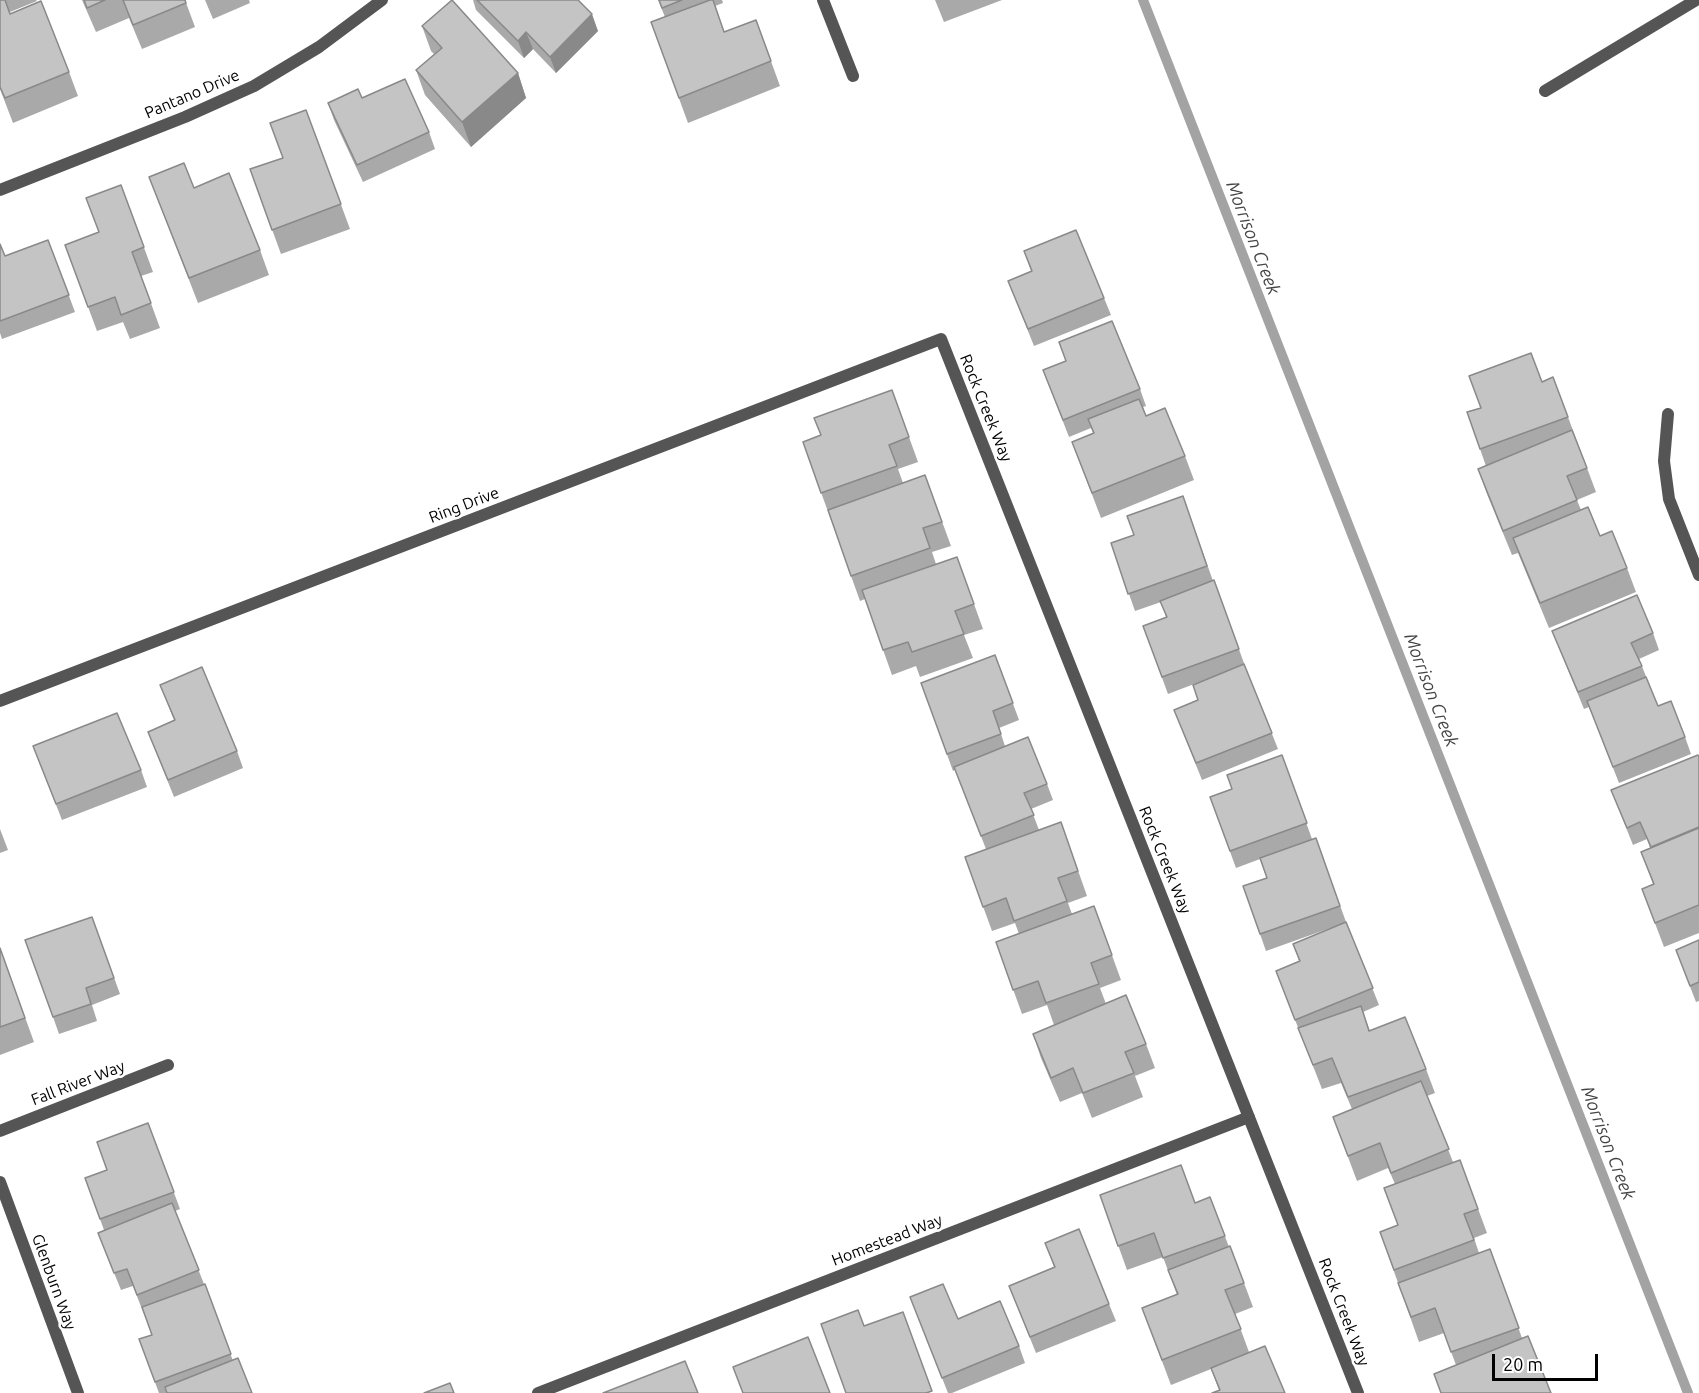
<!DOCTYPE html>
<html>
<head>
<meta charset="utf-8">
<style>
	body { margin:0 }
	#map { position:relative; width:1699px; height:1393px; overflow:hidden; background:#fff; font-family:Ubuntu,sans-serif }
	canvas { display:block }
	.scale { position:absolute; left:1492px; top:1354px; width:106px; height:27px; box-sizing:border-box; border:3px solid #000; border-top:0; padding-left:8px; font-size:18px; line-height:21px; white-space:nowrap; color:#000; -webkit-text-stroke:4px #fff; paint-order:stroke }
</style>
</head>
<body>
<div id="map">
<canvas width="1699" height="1393"></canvas>
<div class="scale">20 m</div>
</div>
<script>
const ctx = document.querySelector('canvas').getContext('2d');
ctx.lineJoin = 'round';
function toPath(rows) {
  const path = new Path2D();
  for (const r of rows) {
    path.moveTo(r[0], r[1]);
    for (let i = 2; i < r.length; i += 2) path.lineTo(r[i], r[i + 1]);
  }
  return path;
}
function strokePath(path, color, width, dash) {
  ctx.strokeStyle = color;
  ctx.lineWidth = width;
  ctx.lineCap = dash ? 'butt' : 'round';
  ctx.setLineDash(dash || []);
  ctx.stroke(path);
}
function fill(path, color) {
  ctx.fillStyle = color;
  ctx.fill(path, 'evenodd');
}
function label(font, color, halo, rows, align = 'center') {
  ctx.font = font + ' Ubuntu,sans-serif';
  ctx.lineWidth = 5;
  ctx.setLineDash([]);
  ctx.textBaseline = 'middle';
  ctx.strokeStyle = halo;
  ctx.fillStyle = color;
  for (const [text, x, y, turn = 0] of rows) {
    ctx.save();
    ctx.translate(x, y);
    ctx.rotate((+turn || 0) * Math.PI / 180);
    ctx.textAlign = isNaN(turn) ? turn : align;
    if (halo) ctx.strokeText(text, 0, 0);
    ctx.fillText(text, 0, 0);
    ctx.restore();
  }
}
const stream = toPath([
	[1143,0,1688,1393]
]);
const minor = toPath([
	[823,0,853,76],
	[1545,91,1696,0],
	[0,190,185,117,254,86,319,47,382,0],
	[1668,414,1664,461,1669,499,1699,575],
	[0,701,941,339,1358,1393],
	[0,1131,168,1065],
	[0,1182,78,1393],
	[538,1393,1249,1117]
]);
const wall = toPath([
	[0,0,36,0,37,1,10,12,10,14,69,72,78,96,13,123,0,89],
	[82,0,185,0,195,27,142,49,129,18,96,32],
	[205,0,249,0,250,3,213,19],
	[473,0,578,0,598,31,556,73,533,49,524,58,476,10],
	[658,0,722,0,723,3,715,6,724,32,756,20,780,86,688,123,651,22,665,17],
	[935,0,1002,0,944,22],
	[422,26,518,73,526,98,471,147,425,95,416,70,434,54,431,51],
	[328,103,429,132,435,149,363,182,334,120],
	[306,110,350,229,281,254,250,169,283,158],
	[149,177,194,188,260,250,269,275,198,303],
	[121,185,153,272,141,276,160,328,130,339,123,322,97,331,65,245,99,232],
	[48,240,75,312,2,339,0,333,0,244,5,256],
	[1024,251,1104,298,1111,315,1034,346,1008,281,1031,271],
	[1059,342,1140,389,1146,406,1143,407,1146,416,1185,456,1194,480,1101,518,1072,442,1093,433,1091,428,1069,437,1043,370,1066,361],
	[1553,377,1596,492,1577,500,1581,510,1600,536,1627,568,1636,592,1549,628,1518,553,1512,555,1487,494,1478,469,1486,466,1467,412,1481,408],
	[892,390,918,462,898,469,903,483,925,475,951,546,932,552,936,564,957,557,983,629,964,635,973,658,920,677,916,666,892,675,865,599,860,601,803,442,820,435],
	[1183,496,1213,581,1214,580,1245,666,1278,749,1202,780,1174,710,1198,700,1202,681,1168,694,1143,626,1166,617,1161,602,1135,611,1111,543,1134,535],
	[1552,631,1653,633,1659,650,1639,659,1658,706,1685,737,1691,754,1619,783,1589,707,1584,709],
	[995,655,1019,720,999,728,1005,746,1047,784,1053,800,1031,809,1039,830,1061,822,1087,896,1068,903,1072,914,1094,906,1121,980,1100,988,1106,1004,1146,1044,1155,1068,1135,1076,1143,1097,1092,1118,1082,1093,1060,1102,1041,1058,1033,1034,1054,1025,1047,1005,1022,1014,996,942,1019,934,1015,923,992,931,965,857,986,849,955,770,953,771,921,683],
	[160,685,237,751,243,768,174,797,148,732,174,720],
	[33,746,141,770,147,787,62,820],
	[1282,755,1312,839,1316,838,1346,922,1379,1005,1363,1012,1370,1031,1426,1069,1435,1093,1427,1096,1453,1162,1460,1160,1487,1233,1474,1238,1479,1253,1490,1249,1522,1338,1551,1393,1441,1393,1434,1374,1456,1365,1444,1333,1419,1342,1380,1232,1398,1225,1395,1184,1388,1168,1357,1181,1333,1117,1352,1109,1341,1083,1322,1089,1276,971,1299,961,1293,944,1336,926,1266,951,1243,886,1267,878,1260,859,1236,868,1210,797,1232,789],
	[1699,757,1699,933,1664,947,1642,889,1653,884,1641,852,1650,848,1647,839,1633,845,1611,790],
	[0,829,8,850,0,853],
	[92,917,120,994,92,1005,97,1021,59,1034,53,1017],
	[1699,940,1699,1001,1696,1002,1676,950],
	[0,948,34,1042,0,1055],
	[148,1123,180,1209,175,1211,204,1284,205,1284,233,1361,252,1393,159,1393,139,1339,152,1335,133,1286,121,1290,98,1233,104,1230,85,1178,107,1170],
	[1100,1195,1195,1203,1210,1197,1229,1247,1244,1283,1253,1307,1235,1314,1249,1352,1219,1390,1211,1369,1171,1385,1142,1308,1177,1295,1163,1257,1127,1270],
	[1045,1243,1109,1304,1116,1321,1036,1353,1009,1286,1054,1267],
	[910,1297,1019,1346,1025,1363,952,1393,948,1393]
]);
const shadedWall = toPath([
	[592,14,598,31,556,73,550,57],
	[526,32,533,49,524,58,518,41],
	[518,73,526,98,471,147,462,122]
]);
const building = toPath([
	[0,0,5,0,10,14,41,1,69,72,5,98,0,87,0,0],
	[84,0,105,0,87,8,84,0],
	[123,0,185,0,186,3,133,25,123,0],
	[452,0,518,73,462,122,416,70,442,48,422,26,452,0],
	[477,0,578,0,592,14,550,57,526,32,518,41,477,0],
	[659,0,682,0,662,8,659,0],
	[710,0,713,0,724,32,756,20,771,61,679,98,651,22,710,0],
	[405,79,429,132,357,165,328,103,358,89,362,98,405,79],
	[306,110,341,204,272,230,250,169,283,158,270,123,306,110],
	[184,163,194,188,229,173,260,250,189,278,149,177,184,163],
	[121,185,144,247,132,252,151,303,121,315,115,297,88,307,65,245,99,232,86,198,121,185],
	[1076,230,1104,298,1028,329,1008,281,1032,271,1024,251,1076,230],
	[48,240,69,295,0,321,0,244,5,256,48,240],
	[1112,321,1140,389,1063,420,1043,370,1066,361,1059,342,1112,321],
	[1531,353,1542,382,1553,377,1568,417,1480,449,1467,412,1481,408,1469,376,1531,353],
	[892,390,909,437,889,445,897,466,821,493,803,442,821,435,814,418,892,390],
	[1139,399,1146,416,1165,408,1185,456,1092,493,1072,442,1094,433,1088,419,1139,399],
	[1572,430,1587,468,1567,476,1577,500,1503,531,1478,469,1572,430],
	[925,475,942,522,923,528,930,548,851,576,828,510,925,475],
	[1183,496,1207,566,1128,594,1111,543,1134,535,1127,516,1183,496],
	[1588,507,1600,536,1612,531,1627,568,1540,603,1513,538,1588,507],
	[957,557,974,604,955,611,964,634,912,652,908,642,883,650,862,590,957,557],
	[1214,580,1239,649,1162,677,1143,626,1167,617,1160,601,1214,580],
	[1637,595,1653,633,1631,643,1642,666,1578,692,1552,631,1637,595],
	[995,655,1013,703,993,711,1001,734,947,754,921,683,995,655],
	[1244,664,1272,733,1196,763,1174,710,1198,700,1193,685,1244,664],
	[202,667,237,751,168,780,148,732,175,720,160,685,202,667],
	[1646,677,1658,706,1671,701,1685,737,1613,767,1587,701,1646,677],
	[117,713,141,770,56,804,33,746,117,713],
	[1028,737,1047,784,1024,793,1034,815,981,836,954,767,1028,737],
	[1282,755,1307,823,1230,851,1210,797,1232,789,1227,775,1282,755],
	[1698,755,1699,757,1699,827,1651,847,1640,822,1627,828,1611,790,1698,755],
	[1061,822,1078,871,1058,878,1067,901,1014,921,1006,898,983,907,965,857,1061,822],
	[1699,828,1699,905,1655,923,1642,889,1654,884,1641,852,1699,828],
	[1316,838,1340,906,1260,934,1243,886,1267,878,1260,858,1316,838],
	[1094,906,1112,955,1091,963,1099,984,1046,1003,1038,981,1013,990,996,942,1094,906],
	[92,917,114,978,86,988,91,1004,53,1017,25,940,92,917],
	[1346,922,1373,988,1295,1020,1276,971,1300,961,1293,944,1346,922],
	[1699,940,1699,982,1690,986,1676,950,1699,940],
	[0,948,25,1018,0,1027,0,948],
	[1126,995,1146,1044,1125,1052,1134,1073,1083,1093,1073,1068,1051,1078,1033,1034,1126,995],
	[1361,1006,1369,1031,1405,1017,1426,1069,1348,1097,1332,1058,1313,1065,1298,1028,1361,1006],
	[1421,1081,1449,1149,1391,1173,1380,1143,1348,1156,1333,1117,1421,1081],
	[148,1123,174,1192,100,1219,85,1178,107,1170,97,1142,148,1123],
	[1460,1160,1478,1209,1464,1214,1474,1240,1394,1270,1380,1232,1398,1225,1384,1188,1460,1160],
	[1181,1165,1195,1203,1210,1197,1225,1236,1163,1258,1154,1233,1118,1246,1100,1195,1181,1165],
	[172,1203,199,1270,137,1295,127,1269,114,1273,98,1233,172,1203],
	[1079,1229,1109,1304,1030,1337,1009,1286,1055,1267,1045,1243,1079,1229],
	[1230,1246,1244,1283,1225,1290,1241,1329,1162,1360,1142,1308,1178,1294,1168,1270,1230,1246],
	[1490,1249,1519,1328,1451,1352,1435,1308,1411,1317,1398,1283,1490,1249],
	[205,1284,231,1354,155,1382,139,1339,152,1335,142,1307,205,1284],
	[943,1284,958,1319,1000,1301,1019,1346,942,1378,910,1297,943,1284],
	[858,1310,864,1326,903,1312,932,1391,926,1393,846,1393,821,1324,858,1310],
	[1528,1336,1551,1393,1441,1393,1434,1374,1528,1336],
	[808,1337,830,1393,743,1393,733,1367,808,1337],
	[1265,1346,1285,1393,1212,1393,1220,1390,1211,1368,1265,1346],
	[238,1358,252,1393,167,1393,165,1387,238,1358],
	[685,1361,698,1393,603,1393,685,1361],
	[450,1383,454,1393,424,1393,450,1383]
]);
const streetNames = [
	["Pantano Drive",192,94,-23],
	["Rock Creek Way",986,408,68],
	["Ring Drive",464,505,-21],
	["Rock Creek Way",1165,860,68],
	["Fall River Way",78,1083,-21],
	["Homestead Way",887,1240,-21],
	["Glenburn Way",54,1282,70],
	["Rock Creek Way",1344,1312,69]
];
const waterNames = [
	["Morrison Creek",1253,238,69],
	["Morrison Creek",1431,690,69],
	["Morrison Creek",1608,1143,69]
];
strokePath(stream, '#a3a3a3', 10);
strokePath(minor, '#555', 12);
fill(wall, '#a9a9a9');
fill(shadedWall, '#898989');
fill(building, '#c4c4c4');
strokePath(building, '#898989', 1.5);
label('16px', '#000', '#fff', streetNames);
label('italic 18px', '#444', '#fff', waterNames);
</script>
</body>
</html>
